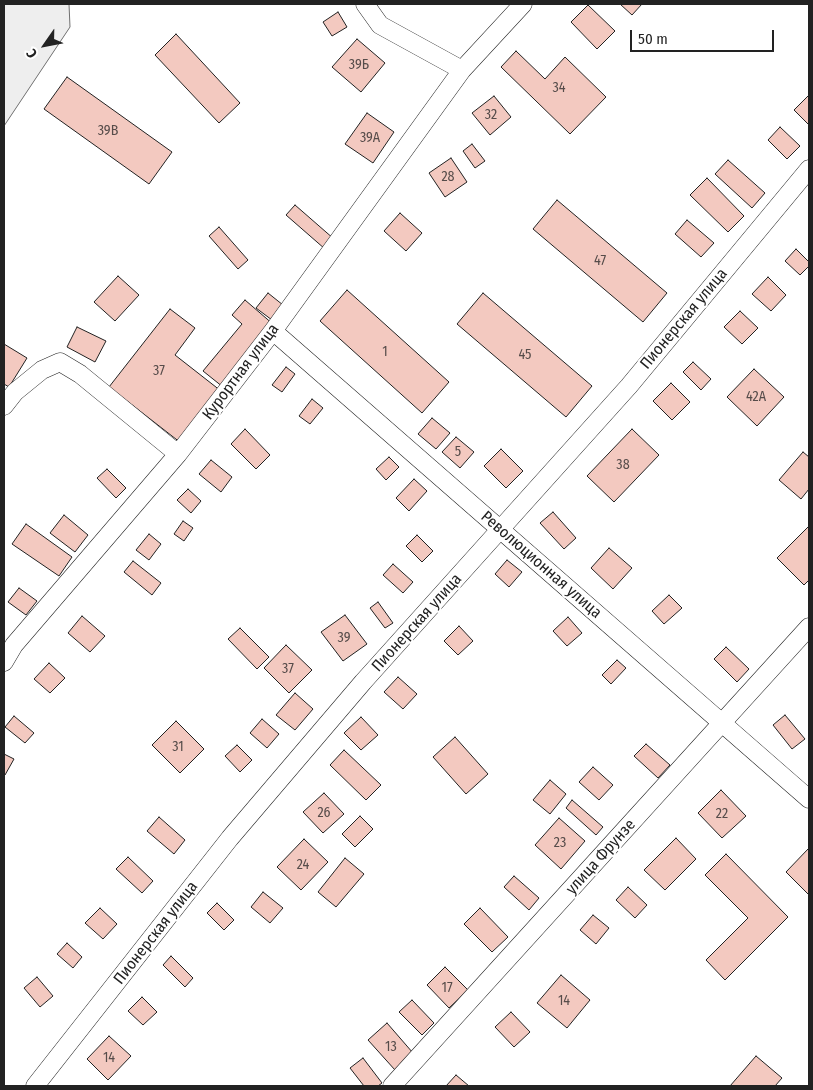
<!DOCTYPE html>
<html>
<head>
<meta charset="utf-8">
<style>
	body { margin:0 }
	#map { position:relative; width:813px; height:1090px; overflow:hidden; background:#fff; font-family:"Fira Sans Condensed",sans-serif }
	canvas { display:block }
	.frame { position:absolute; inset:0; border:5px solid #222; pointer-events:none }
	.north { position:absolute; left:20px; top:20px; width:50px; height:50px; -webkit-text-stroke:4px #fff; paint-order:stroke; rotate:237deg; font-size:14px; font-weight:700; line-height:20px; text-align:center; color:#222 }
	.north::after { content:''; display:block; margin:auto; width:18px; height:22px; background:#222; clip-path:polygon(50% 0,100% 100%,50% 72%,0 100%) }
	.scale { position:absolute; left:630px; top:30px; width:144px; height:22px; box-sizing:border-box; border:2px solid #222; border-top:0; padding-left:6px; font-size:15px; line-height:18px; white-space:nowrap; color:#222; -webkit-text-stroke:4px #fff; paint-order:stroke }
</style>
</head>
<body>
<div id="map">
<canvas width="813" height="1090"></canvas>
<div class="frame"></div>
<div class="north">С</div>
<div class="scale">50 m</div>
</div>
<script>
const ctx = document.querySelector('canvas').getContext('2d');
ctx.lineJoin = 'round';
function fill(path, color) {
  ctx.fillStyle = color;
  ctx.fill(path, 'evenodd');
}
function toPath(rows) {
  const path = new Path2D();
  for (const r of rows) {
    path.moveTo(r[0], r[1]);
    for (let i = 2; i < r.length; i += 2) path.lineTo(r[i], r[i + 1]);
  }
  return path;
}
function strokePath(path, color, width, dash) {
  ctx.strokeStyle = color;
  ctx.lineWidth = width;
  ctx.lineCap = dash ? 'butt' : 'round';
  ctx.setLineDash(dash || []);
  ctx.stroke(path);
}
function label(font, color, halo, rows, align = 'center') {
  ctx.font = font + ' "Fira Sans Condensed",sans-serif';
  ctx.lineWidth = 4;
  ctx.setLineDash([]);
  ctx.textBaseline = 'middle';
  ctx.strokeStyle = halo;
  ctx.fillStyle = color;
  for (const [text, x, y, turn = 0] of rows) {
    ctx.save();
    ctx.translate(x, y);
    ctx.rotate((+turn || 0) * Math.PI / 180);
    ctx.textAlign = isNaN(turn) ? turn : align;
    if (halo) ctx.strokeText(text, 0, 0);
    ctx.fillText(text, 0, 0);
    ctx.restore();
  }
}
const green = toPath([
	[4,4,69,4,70,27,4,126,4,4]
]);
const building = toPath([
	[620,4,642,4,632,15,620,4],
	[588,5,615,31,597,49,571,22,588,5],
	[338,12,347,27,332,36,323,22,338,12],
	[176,34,240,103,219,123,155,55,176,34],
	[357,39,385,63,361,92,332,67,357,39],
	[516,51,545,79,565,57,606,97,570,134,501,67,516,51],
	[67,77,172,152,149,184,44,109,67,77],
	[809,95,809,125,794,110,809,95],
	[494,96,511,117,490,135,472,113,494,96],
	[367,113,394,132,373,163,345,144,367,113],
	[780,127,800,146,787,159,768,140,780,127],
	[472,144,485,161,475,168,463,151,472,144],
	[451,158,467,182,445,197,429,173,451,158],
	[728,160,765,193,752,208,715,174,728,160],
	[707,178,744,216,728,232,690,195,707,178],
	[557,200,667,293,643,322,533,229,557,200],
	[295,205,334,239,325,249,286,215,295,205],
	[400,213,422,233,406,251,384,231,400,213],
	[687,220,714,243,701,257,675,234,687,220],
	[219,227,248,260,238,269,209,236,219,227],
	[796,249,809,262,809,266,800,275,785,261,796,249],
	[118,276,139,295,115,321,94,302,118,276],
	[768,277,786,295,771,311,752,294,768,277],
	[347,290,449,382,422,413,320,321,347,290],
	[268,293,283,305,272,320,256,308,268,293],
	[483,293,592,386,566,417,457,324,483,293],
	[245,300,274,325,223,387,203,371,242,324,232,315,245,300],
	[170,309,195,328,175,355,221,391,181,443,109,387,170,309],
	[740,311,758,328,742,344,724,327,740,311],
	[77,327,106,341,95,362,67,347,77,327],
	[4,344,27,358,9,387,4,384,4,344],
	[693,362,711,379,701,390,683,372,693,362],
	[286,367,295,374,282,392,272,385,286,367],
	[754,369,784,397,757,426,727,397,754,369],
	[671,383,690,402,672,420,653,401,671,383],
	[312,399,323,408,310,424,299,416,312,399],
	[432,418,450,433,436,449,418,434,432,418],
	[245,429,270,455,256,469,231,444,245,429],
	[632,429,659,455,614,502,587,476,632,429],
	[456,437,474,452,460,468,442,452,456,437],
	[501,449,523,471,506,488,484,466,501,449],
	[803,452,809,457,809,489,801,499,779,480,803,452],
	[389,457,399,467,386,480,376,469,389,457],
	[211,460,232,477,221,492,199,474,211,460],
	[107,469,126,488,116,498,97,478,107,469],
	[414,479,427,491,409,511,396,498,414,479],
	[188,489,201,501,191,513,177,500,188,489],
	[553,512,576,538,564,549,540,523,553,512],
	[64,515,88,535,75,552,50,533,64,515],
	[183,521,193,528,184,541,174,534,183,521],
	[26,524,72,557,59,576,12,544,26,524],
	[809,526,809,580,804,585,777,558,809,526],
	[149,534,161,544,149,560,136,550,149,534],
	[417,535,433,551,422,562,406,546,417,535],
	[609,548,632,568,613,589,591,568,609,548],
	[507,560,522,572,509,587,495,574,507,560],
	[133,561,161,583,152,595,124,572,133,561],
	[393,564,413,582,403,593,383,575,393,564],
	[19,588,37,601,26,615,8,602,19,588],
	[669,595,682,608,664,624,652,611,669,595],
	[378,602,393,623,385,628,370,608,378,602],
	[345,615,367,644,343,661,321,632,345,615],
	[82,616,105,636,90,652,68,633,82,616],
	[568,617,582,633,567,646,553,631,568,617],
	[459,626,473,641,458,655,444,641,459,626],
	[240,628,269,657,257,669,228,639,240,628],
	[286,645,312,670,289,693,264,668,286,645],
	[726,647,749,669,737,682,714,659,726,647],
	[617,660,626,668,611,684,602,675,617,660],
	[49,663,65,678,50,693,34,679,49,663],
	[398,677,417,694,403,709,384,692,398,677],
	[295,693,313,709,295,730,276,715,295,693],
	[785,715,805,739,792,749,773,725,785,715],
	[14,716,34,733,25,743,5,727,14,716],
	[361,717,378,735,361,750,344,733,361,717],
	[262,719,279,734,267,748,250,733,262,719],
	[176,721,204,749,180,773,152,745,176,721],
	[455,737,488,774,466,794,433,757,455,737],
	[646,744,670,765,658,778,634,756,646,744],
	[237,745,252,760,240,772,225,756,237,745],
	[344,750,381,785,366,800,330,765,344,750],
	[4,754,14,759,5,775,4,775,4,754],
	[593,767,613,785,599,800,579,782,593,767],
	[550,780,566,794,550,814,533,800,550,780],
	[721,790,746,816,722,838,698,813,721,790],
	[324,793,344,814,323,833,303,812,324,793],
	[572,800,603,827,596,835,566,808,572,800],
	[360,816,373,829,355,847,342,834,360,816],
	[159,817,185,840,174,854,147,831,159,817],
	[559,818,585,841,561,869,535,845,559,818],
	[676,838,696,859,665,890,644,870,676,838],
	[304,839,328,862,301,890,277,867,304,839],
	[809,848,809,895,786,872,809,848],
	[726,854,788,917,725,980,706,960,748,918,705,875,726,854],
	[128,857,153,881,142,893,116,869,128,857],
	[345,858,364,874,336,907,318,892,345,858],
	[514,876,539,898,529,910,504,887,514,876],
	[628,887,647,905,635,918,616,900,628,887],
	[263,892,283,908,270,923,251,907,263,892],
	[217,903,234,920,224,930,207,913,217,903],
	[100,908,117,924,103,939,85,923,100,908],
	[480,908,508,937,492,952,464,924,480,908],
	[593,915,609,928,596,944,580,930,593,915],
	[67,943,82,957,73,968,57,954,67,943],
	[171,956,193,978,185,987,163,965,171,956],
	[445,967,468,990,449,1008,427,985,445,967],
	[561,975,590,1000,567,1028,537,1003,561,975],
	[37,977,53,996,40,1007,24,988,37,977],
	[142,997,157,1012,143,1025,128,1011,142,997],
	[412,1000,434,1023,422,1035,399,1012,412,1000],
	[511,1012,530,1032,514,1047,495,1027,511,1012],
	[387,1023,413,1053,395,1070,368,1040,387,1023],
	[109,1036,131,1056,108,1080,87,1059,109,1036],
	[756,1056,782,1078,775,1086,730,1086,756,1056],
	[363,1058,382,1083,378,1086,364,1086,350,1068,363,1058],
	[456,1075,469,1086,446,1086,456,1075]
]);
const street = toPath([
	[365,4,380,25,462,70],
	[273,331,809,799],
	[4,406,15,392,42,370,60,362,80,374,178,454],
	[4,662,14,645,178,454,273,331,462,70,523,4],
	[35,1086,230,838,363,682,629,386,809,169],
	[392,1086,809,627]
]);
const numberNames = [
	["39Б",359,65],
	["34",559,88],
	["32",491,115],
	["39В",108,131],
	["39А",370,138],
	["28",448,177],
	["47",600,261],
	["1",385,352],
	["45",525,355],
	["37",159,371],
	["42А",756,397],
	["5",458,452],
	["38",623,465],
	["39",344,638],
	["37",288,669],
	["31",178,747],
	["26",324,813],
	["22",722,814],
	["23",560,843],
	["24",303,865],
	["17",447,988],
	["14",564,1001],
	["13",391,1047],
	["14",109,1058]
];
const streetNames = [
	["Пионерская улица",684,319,-50],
	["Курортная улица",241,372,-53],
	["Революционная улица",541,565,41],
	["Пионерская улица",417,623,-48],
	["улица Фрунзе",601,857,-48],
	["Пионерская улица",156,933,-52]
];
fill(green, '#eee');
strokePath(green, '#6f6f6f', 1);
fill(building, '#f3c9c0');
strokePath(building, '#222', 1);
strokePath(street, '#222', 19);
strokePath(street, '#fff', 18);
label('14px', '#564c4a', null, numberNames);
label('16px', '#222', '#fff', streetNames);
</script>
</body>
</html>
